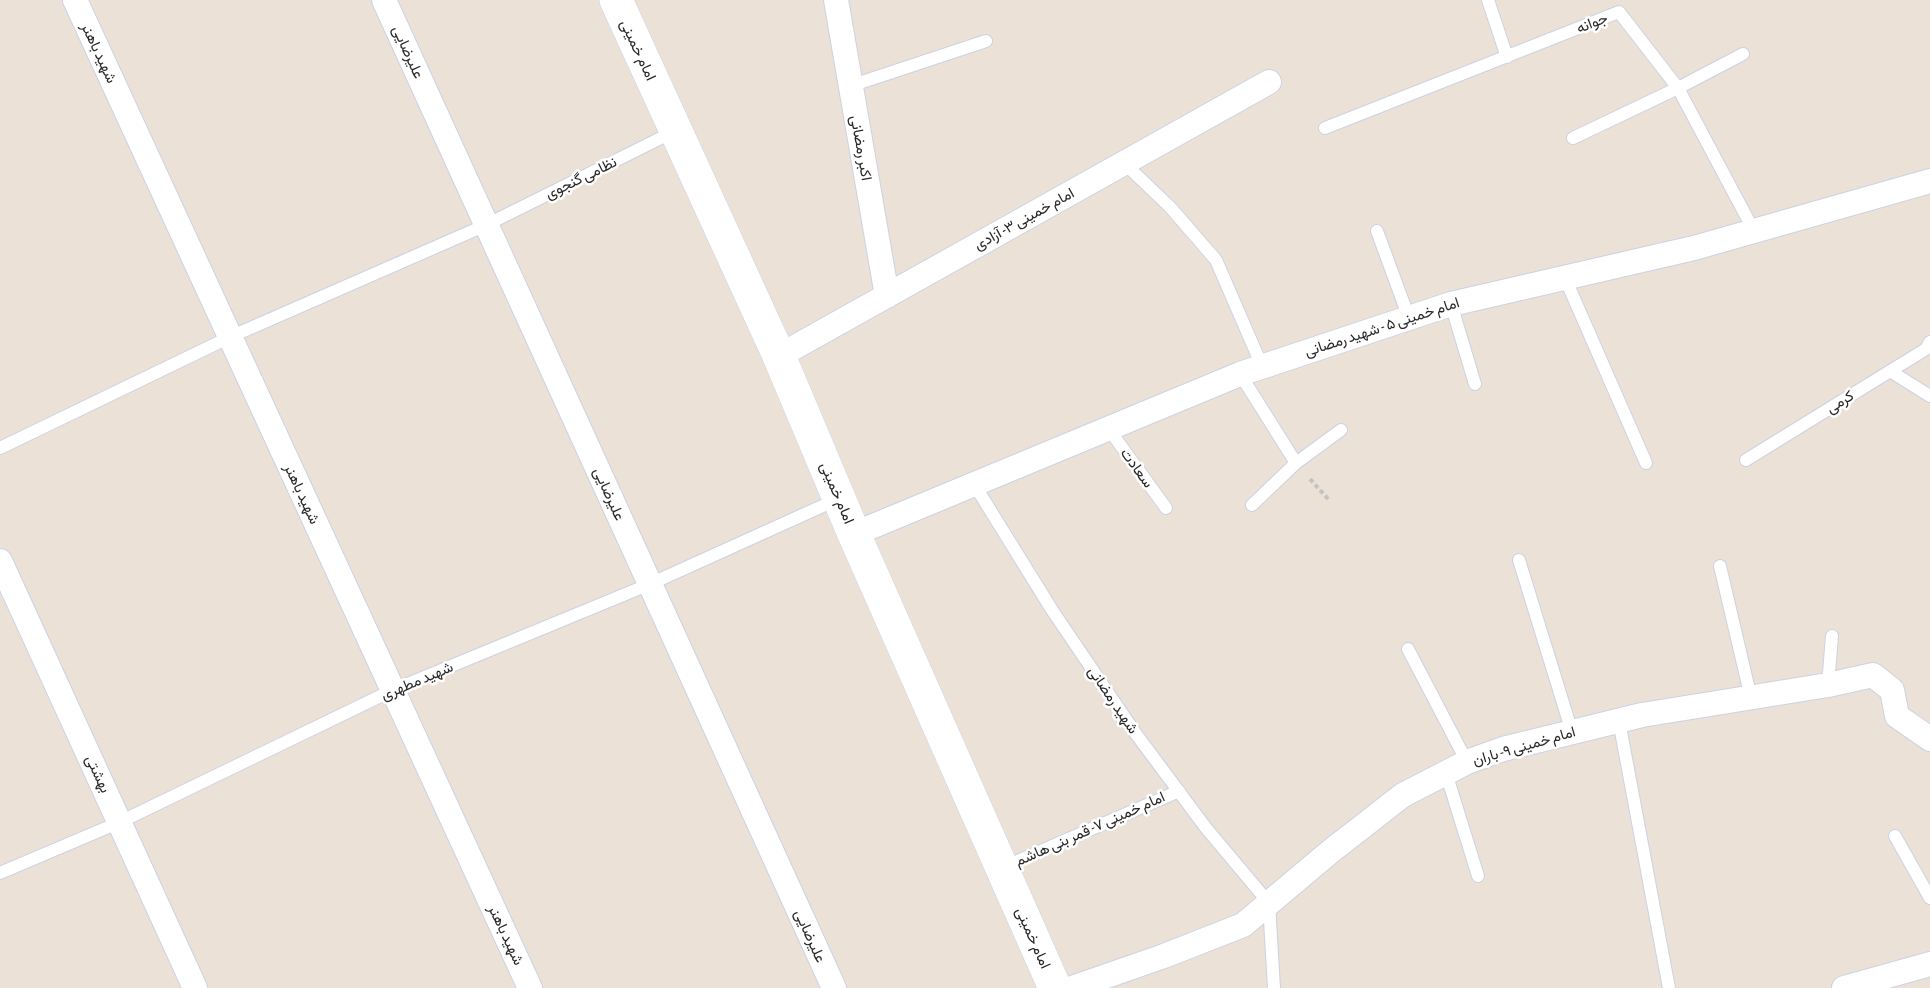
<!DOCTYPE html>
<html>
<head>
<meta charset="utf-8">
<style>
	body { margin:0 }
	canvas { display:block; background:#ebe1d7 }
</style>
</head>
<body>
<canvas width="1930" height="988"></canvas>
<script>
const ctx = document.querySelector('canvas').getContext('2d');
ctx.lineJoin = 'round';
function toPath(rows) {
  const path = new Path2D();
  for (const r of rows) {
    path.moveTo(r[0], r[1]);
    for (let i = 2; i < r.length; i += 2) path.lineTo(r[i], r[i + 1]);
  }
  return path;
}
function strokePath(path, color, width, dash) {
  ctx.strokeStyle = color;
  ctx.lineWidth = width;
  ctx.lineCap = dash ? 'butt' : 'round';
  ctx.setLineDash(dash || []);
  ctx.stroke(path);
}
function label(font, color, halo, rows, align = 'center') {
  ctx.font = font + ' "Asap Condensed",Vazirmatn,sans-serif';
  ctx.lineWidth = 5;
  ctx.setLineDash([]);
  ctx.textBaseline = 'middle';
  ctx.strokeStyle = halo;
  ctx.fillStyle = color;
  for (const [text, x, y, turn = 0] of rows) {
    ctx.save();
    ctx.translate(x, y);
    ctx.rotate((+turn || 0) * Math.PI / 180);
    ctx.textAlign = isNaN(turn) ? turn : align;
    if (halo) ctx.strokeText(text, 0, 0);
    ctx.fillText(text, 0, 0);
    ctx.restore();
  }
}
const path = toPath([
	[1310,479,1329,500]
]);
const service = toPath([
	[1488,0,1507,57],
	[850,86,986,41],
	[1325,128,1619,12,1678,88,1754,231],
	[1573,138,1678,88,1743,54],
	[1124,163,1170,207,1216,260,1262,366],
	[1377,231,1409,318],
	[1565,278,1646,463],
	[1451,304,1475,384],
	[1890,371,1930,396],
	[1240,374,1296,463],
	[1108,428,1166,508],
	[0,448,230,337,486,225,675,131],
	[1746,460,1926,349,1930,342],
	[974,484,1052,610,1136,734,1206,828,1269,903,1274,988],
	[1252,505,1296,463,1341,430],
	[1519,560,1572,732],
	[1720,566,1751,698],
	[1408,649,1467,762],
	[1828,685,1832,636],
	[1619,721,1669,988],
	[1446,773,1478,876],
	[1895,836,1930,898],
	[1004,867,1179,791],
	[0,873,120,822,393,690,650,584,838,499]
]);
const minor = toPath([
	[75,0,530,988],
	[384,0,834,988],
	[836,0,887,296],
	[779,356,1269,82],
	[854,534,1240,374,1451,304,1694,248,1930,181],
	[0,561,195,988],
	[1072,988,1164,956,1243,925,1331,851,1403,795,1467,762,1503,749,1642,715,1828,685,1873,675,1892,690,1897,716,1930,739],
	[1844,988,1930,964]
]);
const secondary = toPath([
	[616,0,779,356,854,534,1055,988]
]);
const streetNames = [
	["جوانه",1592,23,-21],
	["امام خمینی",638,50,65],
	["علیرضایی",408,52,66],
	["شهید باهنر",99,53,65],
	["اکبر رمضانی",861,148,80],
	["نظامی گنجوی",581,178,-26],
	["امام خمینی ۳- آزادی",1024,219,-29],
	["امام خمینی ۵ - شهید رمضانی",1382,327,-18],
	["کرمی",1840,402,-32],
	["سعادت",1137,468,54],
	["امام خمینی",837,493,67],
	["شهید باهنر",302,494,65],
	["علیرضایی",609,494,66],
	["شهید مطهری",417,681,-23],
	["شهید رمضانی",1113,700,56],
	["امام خمینی ۹- باران",1524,746,-16],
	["بهشتی",98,774,65],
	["امام خمینی ۷- قمر بنی هاشم",1090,829,-24],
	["شهید باهنر",506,935,65],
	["علیرضایی",810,936,66],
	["امام خمینی",1033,938,66]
];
strokePath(service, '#ccd2e2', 14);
strokePath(minor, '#ccd2e2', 26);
strokePath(secondary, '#ccd2e2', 34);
strokePath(path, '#c3c3c3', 4, [4.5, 3]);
strokePath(service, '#fff', 12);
strokePath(minor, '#fff', 24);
strokePath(secondary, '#fff', 33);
label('15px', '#272727', '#fff', streetNames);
</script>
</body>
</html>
